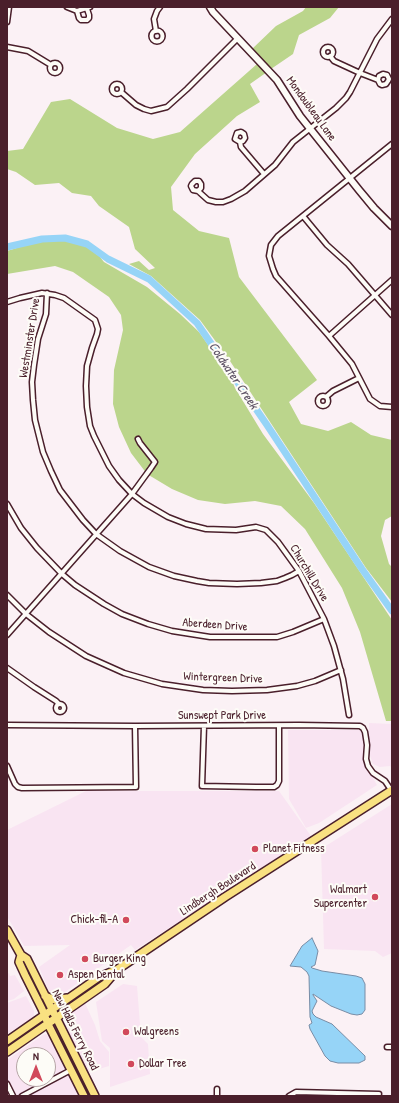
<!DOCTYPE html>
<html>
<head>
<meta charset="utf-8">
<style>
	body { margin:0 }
	#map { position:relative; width:399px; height:1103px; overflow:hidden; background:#fbf1f5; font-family:"Patrick Hand",sans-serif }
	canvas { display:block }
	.frame { position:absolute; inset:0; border:8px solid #4a1f2b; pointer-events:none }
	.north { position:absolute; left:16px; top:1047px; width:40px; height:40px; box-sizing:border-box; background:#fdfcf7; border:1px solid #b5a4a5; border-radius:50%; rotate:0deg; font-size:11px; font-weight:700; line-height:16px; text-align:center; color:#4a1f2b }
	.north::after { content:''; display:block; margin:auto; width:14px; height:18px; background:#d1495b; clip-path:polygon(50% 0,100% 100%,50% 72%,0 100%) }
</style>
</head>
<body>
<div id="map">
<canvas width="399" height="1103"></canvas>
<div class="frame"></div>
<div class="north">N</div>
</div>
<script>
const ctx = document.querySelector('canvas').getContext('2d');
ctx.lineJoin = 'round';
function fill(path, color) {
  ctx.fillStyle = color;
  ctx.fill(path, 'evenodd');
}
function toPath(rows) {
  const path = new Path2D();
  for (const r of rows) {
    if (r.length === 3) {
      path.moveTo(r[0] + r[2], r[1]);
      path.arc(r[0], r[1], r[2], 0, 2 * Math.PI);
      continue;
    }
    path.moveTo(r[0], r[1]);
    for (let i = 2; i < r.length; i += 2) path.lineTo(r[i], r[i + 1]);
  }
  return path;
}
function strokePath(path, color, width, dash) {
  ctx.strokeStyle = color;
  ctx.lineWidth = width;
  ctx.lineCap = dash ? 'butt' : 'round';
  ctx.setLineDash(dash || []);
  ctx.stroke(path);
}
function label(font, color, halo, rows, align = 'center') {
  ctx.font = font + ' "Patrick Hand",sans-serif';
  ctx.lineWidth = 4;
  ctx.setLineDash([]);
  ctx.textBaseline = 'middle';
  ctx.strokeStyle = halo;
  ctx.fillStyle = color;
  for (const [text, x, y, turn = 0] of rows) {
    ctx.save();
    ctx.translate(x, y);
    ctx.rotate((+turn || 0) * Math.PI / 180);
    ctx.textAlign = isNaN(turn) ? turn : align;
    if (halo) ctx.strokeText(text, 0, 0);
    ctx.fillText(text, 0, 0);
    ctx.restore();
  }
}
const built = toPath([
	[369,723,392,724,392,768,390,766,380,767,373,764,369,753],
	[288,730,361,730,364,749,363,753,366,766,377,785,319,823,306,828,289,799],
	[86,791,279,791,311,836,135,950,131,945,65,992,61,994,52,993,48,989,39,967,70,945,24,946,7,916,7,830],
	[392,804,392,953,383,957,375,951,324,949,321,849],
	[9,973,10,976,15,975,24,991,14,999,7,1001,7,974],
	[123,984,137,986,141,1037,148,1044,150,1074,110,1087,110,1048,102,1041,96,1002],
	[26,996,34,1011,34,1016,29,1021,7,1034,7,1003],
	[84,1001,95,1025,100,1041,109,1052,109,1066,89,1072,69,1032,64,1018,65,1014],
	[46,1034,50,1037,80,1096,7,1096,7,1060,43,1035],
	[24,1055,48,1055,48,1079,24,1079]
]);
const green = toPath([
	[306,7,339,7,330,18,299,35,293,54,271,69,252,49,276,26,303,11],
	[257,64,267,72,250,84,260,102,237,116,195,154,171,187,173,210,199,231,229,238,239,277,317,380,289,402,301,424,328,431,351,422,371,435,392,440,392,516,385,520,381,536,389,564,392,567,392,602,366,568,230,361,200,320,151,276,129,264,139,261,149,270,155,268,135,249,129,227,99,206,91,196,72,193,59,183,35,185,16,172,7,169,7,151,23,149,51,102,70,99,117,128,153,139,180,132],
	[58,239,72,241,88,247,100,257,104,262,147,287,180,314,199,332,230,376,235,388,263,434,314,503,392,620,392,721,386,721,360,632,342,588,305,529,281,506,255,501,225,504,198,500,172,489,147,474,131,453,119,427,113,404,114,370,123,330,121,315,109,297,73,272,55,266,7,274,7,251,36,242]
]);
const water = toPath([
	[312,938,318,951,315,965,311,967,312,968,322,971,356,976,362,978,365,984,365,1010,362,1014,357,1015,351,1014,331,1006,313,994,313,995,317,1001,312,1011,313,1014,316,1017,332,1024,365,1056,365,1060,359,1063,338,1063,330,1061,325,1056,310,1029,309,1025,312,1023,310,1017,309,976,307,972,301,967,290,966,302,946,312,938]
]);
const river = toPath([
	[7,247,42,239,65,238,87,244,108,259,149,279,197,323,267,425,362,569,392,611]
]);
const street = toPath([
	[67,7,77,11,90,7],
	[77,11,79,18,81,20,87,20,89,18,89,15,87,9],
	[7,22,9,7],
	[157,36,5.5],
	[156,31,154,19,157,11,160,7],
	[7,47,28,51,51,65],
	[328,52,5],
	[330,56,334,61,360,73,378,80,380,84,382,85,386,84,388,81,389,79,387,75,383,74,379,76,378,80],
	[55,68,5],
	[117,89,5],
	[121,92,136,105,144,109,151,111,167,107,187,89,238,38],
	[240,142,243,141,245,138,244,134,241,132,237,133,235,139,240,142,241,147,264,174],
	[392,144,278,236,271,245,269,256,273,269,276,276,329,336,352,364,370,399,380,406,392,407],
	[198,191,201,188,201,184,199,181,195,181,192,184,191,186,193,190,198,191,208,200,216,202,223,202,231,199,245,191,275,165,293,142,336,108,346,98,350,92,377,39,392,19],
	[303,216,327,245,348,264,392,315],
	[47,293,46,314,38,339,34,365,32,382,33,400,35,420,43,452,51,471,60,490,83,520,96,534,120,551,149,567,174,576,197,581,209,583,237,584,261,583,277,581,285,578,292,575,299,571],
	[7,302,20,298,42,293,55,295,64,298,95,320,98,329,97,334,92,348,87,366,86,386,87,407,90,426,94,436,109,466,119,480,132,494,144,503,168,517,186,524,206,529,236,530,256,527,266,530,278,542,299,571,324,619,334,646,343,679,349,715],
	[329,336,392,280],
	[323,401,5],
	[326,397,333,391,359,378],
	[7,504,21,528,37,548,62,574,75,585,104,604,122,614,148,624,172,631,210,637,277,637,293,632,324,619],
	[7,595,26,614,49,632,86,656,124,673,162,684,203,690,232,691,267,690,297,686,315,681,341,670],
	[7,635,132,494,151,468,155,462,140,443,138,439],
	[7,668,34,687,56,701,59,704],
	[60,708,4],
	[7,725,135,726,299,725,360,726,363,728,365,732,367,745,366,759,368,766,373,773,385,781,391,790],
	[204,726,202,786,256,787,274,787,277,785,279,781,279,726],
	[7,766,15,784,18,787,22,788,136,787,135,726],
	[387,1047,392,1047],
	[7,1084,13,1096],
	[217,1089,217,1096],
	[22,1096,71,1070],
	[289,1096,296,1092,379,1094]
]);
const secondary = toPath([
	[210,7,213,12,277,80,300,116,359,190,374,208,392,226]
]);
const primary = toPath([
	[7,930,21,955,27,959,95,1096],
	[21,955,19,962,25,975,42,1009,48,1024,84,1096],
	[45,996,55,1000,67,998],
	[7,1041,99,977,118,969,225,897,392,790],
	[7,1052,105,984,117,970]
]);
const markers = [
	[255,849,4,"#d1495b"],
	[375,897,4,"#d1495b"],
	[126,920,4,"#d1495b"],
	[85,959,4,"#d1495b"],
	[60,975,4,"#d1495b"],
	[126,1032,4,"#d1495b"],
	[131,1064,4,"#d1495b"]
];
const streetNames = [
	["Mondoubleau Lane",311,109,54],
	["Westminster Drive",30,338,-81],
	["Churchill Drive",309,573,59],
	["Aberdeen Drive",215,625,4],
	["Wintergreen Drive",223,678,2],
	["Sunswept Park Drive",222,716],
	["Lindbergh Boulevard",218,889,-33],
	["New Halls Ferry Road",75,1030,63]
];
const poiNames = [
	["Planet Fitness",263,849],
	["Walmart",367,890,"right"],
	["Supercenter",367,904,"right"],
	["Chick-fil-A",118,920,"right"],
	["Burger King",93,959],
	["Aspen Dental",68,975],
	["Walgreens",134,1032],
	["Dollar Tree",139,1064]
];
const waterNames = [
	["Coldwater Creek",233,376,56]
];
fill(built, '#f9e4f2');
fill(green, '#bbd58c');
fill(water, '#96d4f7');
strokePath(water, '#788ca5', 1);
strokePath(river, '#96d4f7', 7);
strokePath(street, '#4a1f2b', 7);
strokePath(secondary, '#4a1f2b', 9);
strokePath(primary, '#4a1f2b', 10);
strokePath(street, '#fdfcf7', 4);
strokePath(secondary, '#fdfcf7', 6);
strokePath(primary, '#f9e181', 7);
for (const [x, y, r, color] of markers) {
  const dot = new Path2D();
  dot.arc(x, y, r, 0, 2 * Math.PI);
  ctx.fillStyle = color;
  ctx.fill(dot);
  strokePath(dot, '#fdfcf7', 1.5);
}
label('12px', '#4a1f2b', '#fdfcf7', streetNames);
label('12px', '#4a1f2b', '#fdfcf7', poiNames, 'left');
label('italic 13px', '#615568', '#fdfcf7', waterNames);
</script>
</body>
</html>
